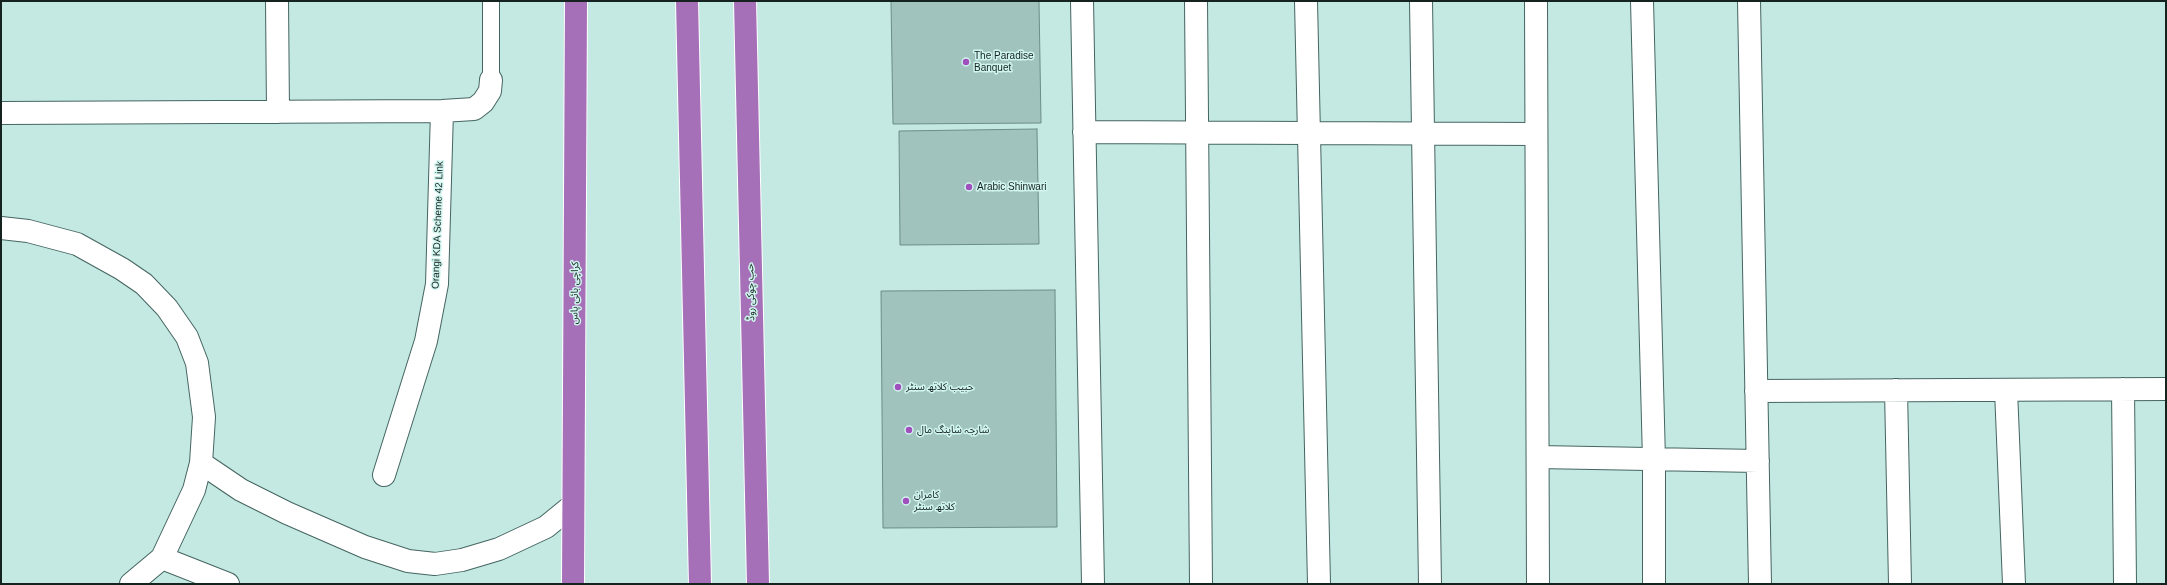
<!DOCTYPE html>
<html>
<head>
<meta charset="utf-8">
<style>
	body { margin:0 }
	#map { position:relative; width:2167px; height:585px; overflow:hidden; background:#c4e8e2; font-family:Helvetica,sans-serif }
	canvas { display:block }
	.frame { position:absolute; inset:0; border:2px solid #142220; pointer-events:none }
</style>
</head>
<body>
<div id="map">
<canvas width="2167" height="585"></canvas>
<div class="frame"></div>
</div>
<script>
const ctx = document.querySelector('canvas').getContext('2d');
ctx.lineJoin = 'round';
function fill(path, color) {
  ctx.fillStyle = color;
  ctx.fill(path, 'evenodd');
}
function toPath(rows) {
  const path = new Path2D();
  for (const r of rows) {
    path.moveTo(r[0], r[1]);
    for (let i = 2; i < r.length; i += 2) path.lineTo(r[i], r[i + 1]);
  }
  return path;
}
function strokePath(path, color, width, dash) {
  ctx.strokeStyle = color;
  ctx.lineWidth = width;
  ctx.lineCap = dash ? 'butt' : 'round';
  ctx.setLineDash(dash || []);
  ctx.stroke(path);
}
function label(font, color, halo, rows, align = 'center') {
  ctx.font = font + ' Helvetica,"Noto Sans Arabic",sans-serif';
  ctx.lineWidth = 3;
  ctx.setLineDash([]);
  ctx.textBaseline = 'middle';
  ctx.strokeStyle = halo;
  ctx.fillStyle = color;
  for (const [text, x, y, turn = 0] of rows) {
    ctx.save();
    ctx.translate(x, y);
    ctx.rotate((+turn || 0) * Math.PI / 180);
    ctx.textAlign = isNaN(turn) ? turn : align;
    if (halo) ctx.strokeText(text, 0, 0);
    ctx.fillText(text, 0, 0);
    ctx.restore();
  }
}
const building = toPath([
	[891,1,1039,1,1041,123,893,124,891,1],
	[1037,129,1039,244,900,245,899,131,1037,129],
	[1055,290,1057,527,883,528,881,291,1055,290]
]);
const lane = toPath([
	[491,80,491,1]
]);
const street = toPath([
	[277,1,278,112],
	[1082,1,1093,584],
	[1196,1,1201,584],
	[1306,1,1319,584],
	[1421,1,1430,584],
	[1536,1,1538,584],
	[1642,1,1654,460,1654,584],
	[1749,1,1760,584],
	[1,113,442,111,474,109,483,102,490,91,491,80],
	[1084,132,1536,134],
	[1,228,28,231,77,244,122,269,144,284,167,308,187,337,197,363,204,417,201,463,194,490,162,558,131,584],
	[2123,389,2125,584],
	[1896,390,1900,584],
	[2006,390,2014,584],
	[1756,391,2166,389],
	[1538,457,1758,461],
	[201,463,241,490,287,513,365,547,408,561,435,564,462,560,499,549,546,527,573,505],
	[384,475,426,341,437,284,442,111],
	[162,558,228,584]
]);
const highway = toPath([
	[687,1,700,584],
	[745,1,758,584],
	[573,584,576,1]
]);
const markers = [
	[966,62,4,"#a24fbe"],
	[969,187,4,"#a24fbe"],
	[898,387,4,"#a24fbe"],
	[909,430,4,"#a24fbe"],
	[906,501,4,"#a24fbe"]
];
const poiNames = [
	["The Paradise",974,56],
	["Banquet",974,68],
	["Arabic Shinwari",977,187],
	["حبیب کلاتھ سنٹر",906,387],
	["شارجہ شاپنگ مال",917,430],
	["کامران",914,495],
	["کلاتھ سنٹر",914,507]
];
const streetNames = [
	["Orangi KDA Scheme 42 Link",438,225,-88],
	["حب چوکی روڈ",751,292,-91],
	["کراچی بائی پاس",575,293,-89]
];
fill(building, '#a0c3bd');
strokePath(building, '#6c8d88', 1);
strokePath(lane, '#456561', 18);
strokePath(street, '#456561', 24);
strokePath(highway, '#fff', 24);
strokePath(lane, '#fff', 16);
strokePath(street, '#fff', 22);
strokePath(highway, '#a570b7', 22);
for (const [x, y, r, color] of markers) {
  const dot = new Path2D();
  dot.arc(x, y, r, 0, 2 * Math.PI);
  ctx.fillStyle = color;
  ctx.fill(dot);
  strokePath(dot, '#d1f5ef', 1.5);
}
label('10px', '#142220', '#d1f5ef', poiNames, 'left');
label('10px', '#142220', '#d1f5ef', streetNames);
</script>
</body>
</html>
